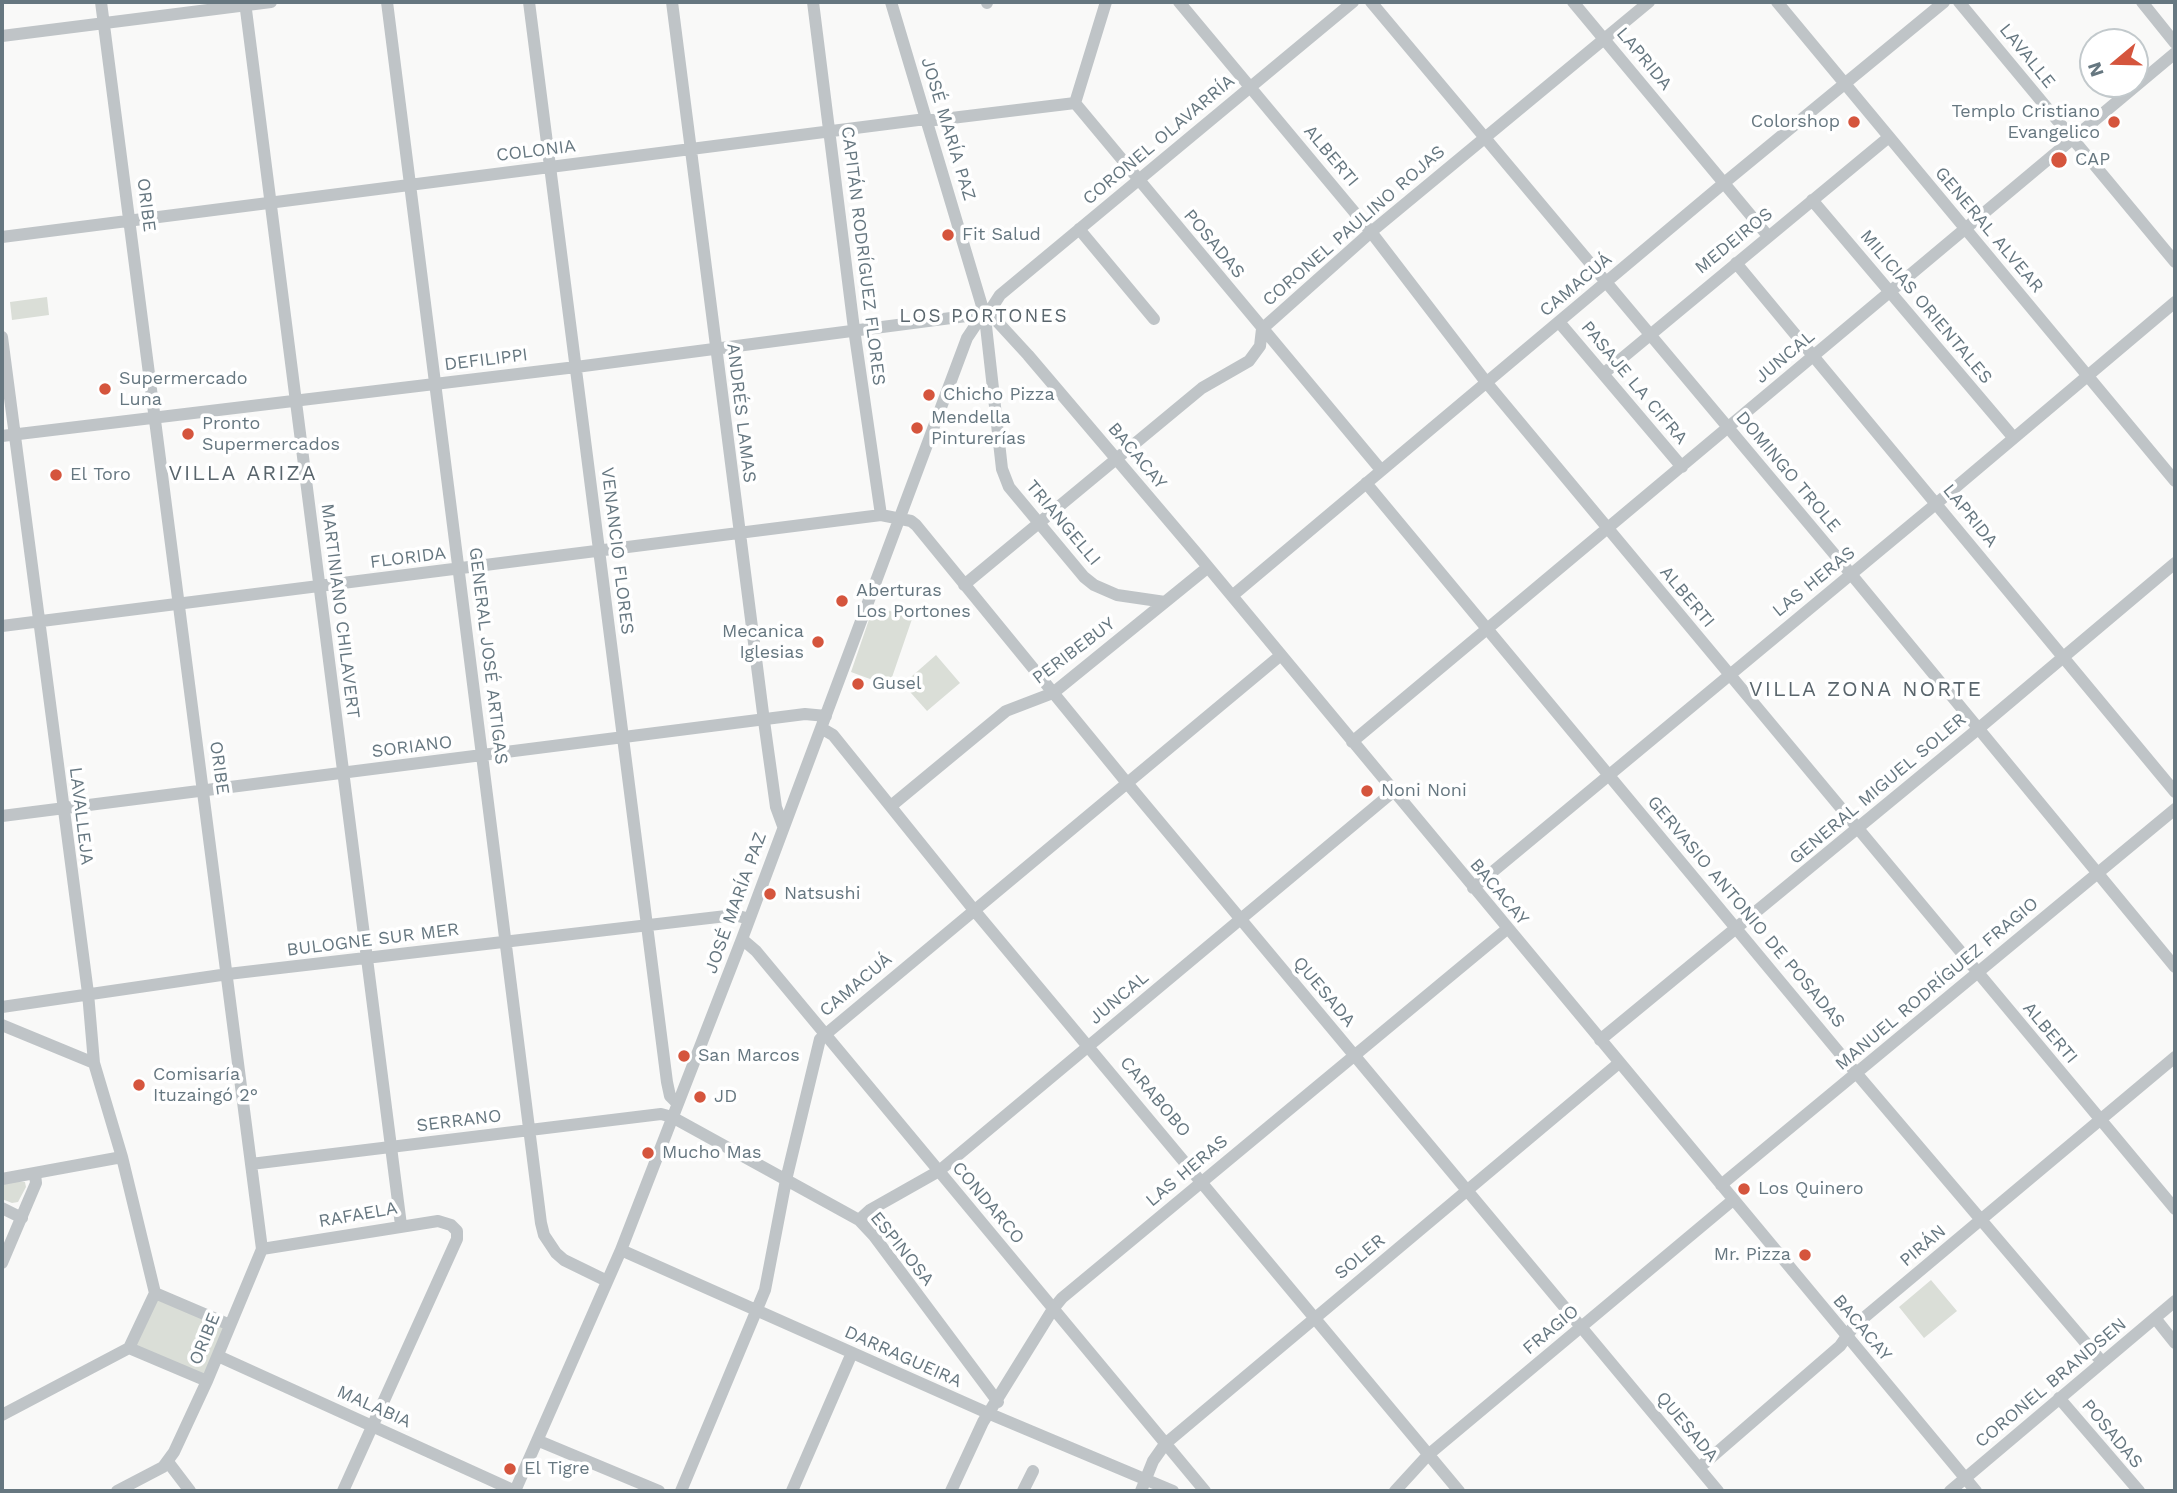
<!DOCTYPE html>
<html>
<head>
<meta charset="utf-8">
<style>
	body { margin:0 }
	#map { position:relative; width:2177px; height:1493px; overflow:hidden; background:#f9f9f8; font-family:"Work Sans",sans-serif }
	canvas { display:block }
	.frame { position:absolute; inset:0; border:4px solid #667780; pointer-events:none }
	.north { position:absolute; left:2079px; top:28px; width:70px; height:70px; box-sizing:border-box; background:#fff; border:2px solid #c2c9cc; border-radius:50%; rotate:251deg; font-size:19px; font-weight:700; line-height:28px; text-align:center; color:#667780 }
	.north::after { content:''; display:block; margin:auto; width:24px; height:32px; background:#d5553d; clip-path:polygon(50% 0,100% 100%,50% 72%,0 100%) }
</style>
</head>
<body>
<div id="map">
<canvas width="2177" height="1493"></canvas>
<div class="frame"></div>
<div class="north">N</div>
</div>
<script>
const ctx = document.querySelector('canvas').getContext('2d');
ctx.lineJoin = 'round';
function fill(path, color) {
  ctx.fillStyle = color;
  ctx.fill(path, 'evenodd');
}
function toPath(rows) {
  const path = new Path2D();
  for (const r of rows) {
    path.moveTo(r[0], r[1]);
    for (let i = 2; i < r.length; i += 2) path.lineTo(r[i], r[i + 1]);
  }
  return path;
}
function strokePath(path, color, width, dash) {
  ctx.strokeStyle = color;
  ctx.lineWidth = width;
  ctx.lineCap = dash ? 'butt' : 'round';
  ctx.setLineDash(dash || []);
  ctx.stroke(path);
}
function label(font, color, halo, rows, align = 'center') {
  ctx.font = font + ' "Work Sans",sans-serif';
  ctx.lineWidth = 7;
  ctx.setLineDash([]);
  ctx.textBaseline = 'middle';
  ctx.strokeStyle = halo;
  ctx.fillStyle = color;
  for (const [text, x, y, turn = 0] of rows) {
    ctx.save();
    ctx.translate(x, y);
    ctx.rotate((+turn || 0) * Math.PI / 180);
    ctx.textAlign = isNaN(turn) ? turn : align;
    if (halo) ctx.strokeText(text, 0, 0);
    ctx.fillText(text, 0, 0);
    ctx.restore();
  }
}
const green = toPath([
	[47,297,49,315,12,320,10,302],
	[874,605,912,619,889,686,851,672],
	[936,655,960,683,927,711,903,684],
	[18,1181,25,1182,26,1187,18,1202,12,1203,2,1199,2,1184],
	[1931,1280,1957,1311,1924,1338,1899,1307],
	[155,1293,230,1325,207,1381,129,1348]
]);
const minor = toPath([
	[101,2,262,1249,207,1381,174,1452,163,1467,117,1491],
	[245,2,401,1225],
	[387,2,541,1223,544,1235,556,1253,564,1260,607,1281],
	[529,2,667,1082,670,1096,677,1103],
	[672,2,764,721,776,807,783,826],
	[813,2,854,329,881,515],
	[891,2,982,306],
	[987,2,987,3],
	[1179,2,1371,232,1486,382,2175,1209],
	[1371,2,1851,574,2175,967],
	[1573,2,1768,236],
	[1777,2,2175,481],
	[1959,2,2175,262],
	[2142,2,2175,43],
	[2,36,271,2],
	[1075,103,1381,470],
	[1075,103,1106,2],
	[1812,200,2013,437],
	[1079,229,1154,319],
	[2,237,918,120,935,120,1075,103],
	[1736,263,2175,792],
	[991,309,1000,295,1353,2],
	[994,318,1028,355,1198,555,1976,1491],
	[1559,322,1682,467],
	[986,326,1002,469,1009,487,1084,577,1094,585,1117,595,1165,602],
	[2,337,88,993,94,1063,122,1157,155,1293],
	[1603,374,1889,137],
	[2,436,576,367,974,315],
	[1366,483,1857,1074,2102,1362],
	[964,585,1202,388,1249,361,1260,346,1262,329,1371,232,1649,2],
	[1232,596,1724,183,1944,2],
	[2,626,881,515,911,521,916,525,1127,783,1718,1491],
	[821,728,833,735,974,910,1459,1491],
	[1352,742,2175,53],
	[891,806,1006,711,1053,693,1207,568],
	[2,816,805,714,826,716],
	[1473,888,1937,503,2175,302],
	[742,939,756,951,1205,1491],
	[2,1007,228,974,735,915,749,919],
	[2,1025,94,1063],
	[1600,1040,1978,729,2175,563],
	[251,1164,661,1114,672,1117,859,1220,874,1236,998,1402],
	[2,1179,122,1157],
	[1721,1185,2175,809],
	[2,1208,22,1218],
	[859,1220,870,1210,939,1171,1394,791],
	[262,1249,438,1221,451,1225,457,1231,457,1239,343,1491],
	[621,1250,990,1414,1173,1491],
	[2,1263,36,1183,35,1174],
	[155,1293,230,1325],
	[2155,1318,2175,1343],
	[129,1348,207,1381],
	[129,1348,155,1293],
	[218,1356,515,1491],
	[2059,1398,2139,1491],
	[2,1415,129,1348],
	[539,1441,659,1491],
	[168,1462,190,1491],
	[1699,1468,1840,1346,1854,1326,2175,1057],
	[515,1491,621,1250,742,939,967,338,977,323],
	[681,1491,765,1290,786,1180,820,1039,1281,655],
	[792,1491,852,1353],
	[951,1491,983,1422,1053,1309,1062,1298,1507,929],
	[1023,1491,1033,1471],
	[1141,1491,1153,1461,1165,1444,1619,1063],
	[1395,1491,1428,1455,1733,1200],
	[1950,1491,2175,1301]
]);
const markers = [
	[1854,122,7,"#d5553d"],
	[2114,122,7,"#d5553d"],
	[2059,160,9,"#d5553d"],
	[948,235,7,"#d5553d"],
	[105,389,7,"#d5553d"],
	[929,395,7,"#d5553d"],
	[917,428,7,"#d5553d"],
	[188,434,7,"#d5553d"],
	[56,475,7,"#d5553d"],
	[842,601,7,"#d5553d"],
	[818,642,7,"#d5553d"],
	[858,684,7,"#d5553d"],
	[1367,791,7,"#d5553d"],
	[770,894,7,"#d5553d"],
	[684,1056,7,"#d5553d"],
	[139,1085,7,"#d5553d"],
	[700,1097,7,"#d5553d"],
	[648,1153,7,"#d5553d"],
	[1744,1189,7,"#d5553d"],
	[1805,1255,7,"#d5553d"],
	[510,1469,7,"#d5553d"]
];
const streetNames = [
	["LAVALLE",2027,56,51],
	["LAPRIDA",1644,59,50],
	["JOSÉ MARÍA PAZ",948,129,73],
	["CORONEL OLAVARRÍA",1159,140,-40],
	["COLONIA",536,151,-7],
	["ALBERTI",1331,156,50],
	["ORIBE",146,205,83],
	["CORONEL PAULINO ROJAS",1354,226,-41],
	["GENERAL ALVEAR",1989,230,50],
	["MEDEIROS",1734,241,-39],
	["POSADAS",1214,244,50],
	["CAPITÁN RODRÍGUEZ FLORES",863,256,83],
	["CAMACUÁ",1576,285,-40],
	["MILICIAS ORIENTALES",1926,307,50],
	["JUNCAL",1785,357,-40],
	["DEFILIPPI",486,360,-7],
	["PASAJE LA CIFRA",1634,383,50],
	["ANDRÉS LAMAS",741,413,83],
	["BACACAY",1137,456,50],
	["DOMINGO TROLE",1788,472,50],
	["LAPRIDA",1970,516,51],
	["TRIANGELLI",1063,523,50],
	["VENANCIO FLORES",617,551,83],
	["FLORIDA",408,558,-7],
	["LAS HERAS",1814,582,-39],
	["ALBERTI",1687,597,50],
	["MARTINIANO CHILAVERT",340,611,83],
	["PERIBEBUY",1074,651,-37],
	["GENERAL JOSÉ ARTIGAS",488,656,83],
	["SORIANO",412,747,-7],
	["ORIBE",219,768,82],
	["GENERAL MIGUEL SOLER",1878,789,-40],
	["LAVALLEJA",81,816,83],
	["BACACAY",1499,892,50],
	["JOSÉ MARÍA PAZ",736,903,-70],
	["GERVASIO ANTONIO DE POSADAS",1746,912,50],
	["BULOGNE SUR MER",373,940,-7],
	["MANUEL RODRÍGUEZ FRAGIO",1937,984,-40],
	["CAMACUÁ",856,985,-40],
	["QUESADA",1324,992,50],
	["JUNCAL",1119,998,-40],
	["ALBERTI",2050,1033,50],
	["CARABOBO",1155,1097,50],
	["SERRANO",459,1121,-7],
	["LAS HERAS",1187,1171,-40],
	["CONDARCO",988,1203,50],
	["RAFAELA",358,1215,-10],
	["PIRÁN",1923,1246,-40],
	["ESPINOSA",902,1249,51],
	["SOLER",1360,1257,-40],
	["BACACAY",1862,1328,50],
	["FRAGIO",1551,1330,-40],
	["ORIBE",205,1339,-68],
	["DARRAGUEIRA",903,1357,24],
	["CORONEL BRANDSEN",2051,1383,-40],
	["MALABIA",374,1407,24],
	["QUESADA",1687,1427,50],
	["POSADAS",2112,1434,50]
];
const poiNames = [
	["Templo Cristiano",2100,112,"right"],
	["Evangelico",2100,133,"right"],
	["Colorshop",1840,122,"right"],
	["CAP",2075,160],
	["Fit Salud",962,235],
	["Supermercado",119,379],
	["Luna",119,400],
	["Chicho Pizza",943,395],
	["Mendella",931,418],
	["Pinturerías",931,439],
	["Pronto",202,424],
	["Supermercados",202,445],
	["El Toro",70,475],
	["Aberturas",856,591],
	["Los Portones",856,612],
	["Mecanica",804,632,"right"],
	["Iglesias",804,653,"right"],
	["Gusel",872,684],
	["Noni Noni",1381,791],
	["Natsushi",784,894],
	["San Marcos",698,1056],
	["Comisaría",153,1075],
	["Ituzaingó 2°",153,1096],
	["JD",714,1097],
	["Mucho Mas",662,1153],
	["Los Quinero",1758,1189],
	["Mr. Pizza",1791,1255,"right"],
	["El Tigre",524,1469]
];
const neighbourhoodNames = [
	["LOS PORTONES",984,316]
];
const quarterNames = [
	["VILLA ARIZA",243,474],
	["VILLA ZONA NORTE",1866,690]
];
fill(green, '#daded7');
strokePath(minor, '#bfc4c7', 12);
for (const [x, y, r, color] of markers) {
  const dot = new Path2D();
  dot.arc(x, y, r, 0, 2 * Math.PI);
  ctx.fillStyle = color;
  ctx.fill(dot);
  strokePath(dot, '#fff', 2.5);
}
label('18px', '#667780', '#fff', streetNames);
label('18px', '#667780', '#fff', poiNames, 'left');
ctx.letterSpacing = '2px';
label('19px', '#59656c', '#fff', neighbourhoodNames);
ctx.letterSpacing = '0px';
ctx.letterSpacing = '2px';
label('21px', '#59656c', '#fff', quarterNames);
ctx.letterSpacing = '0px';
</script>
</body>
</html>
